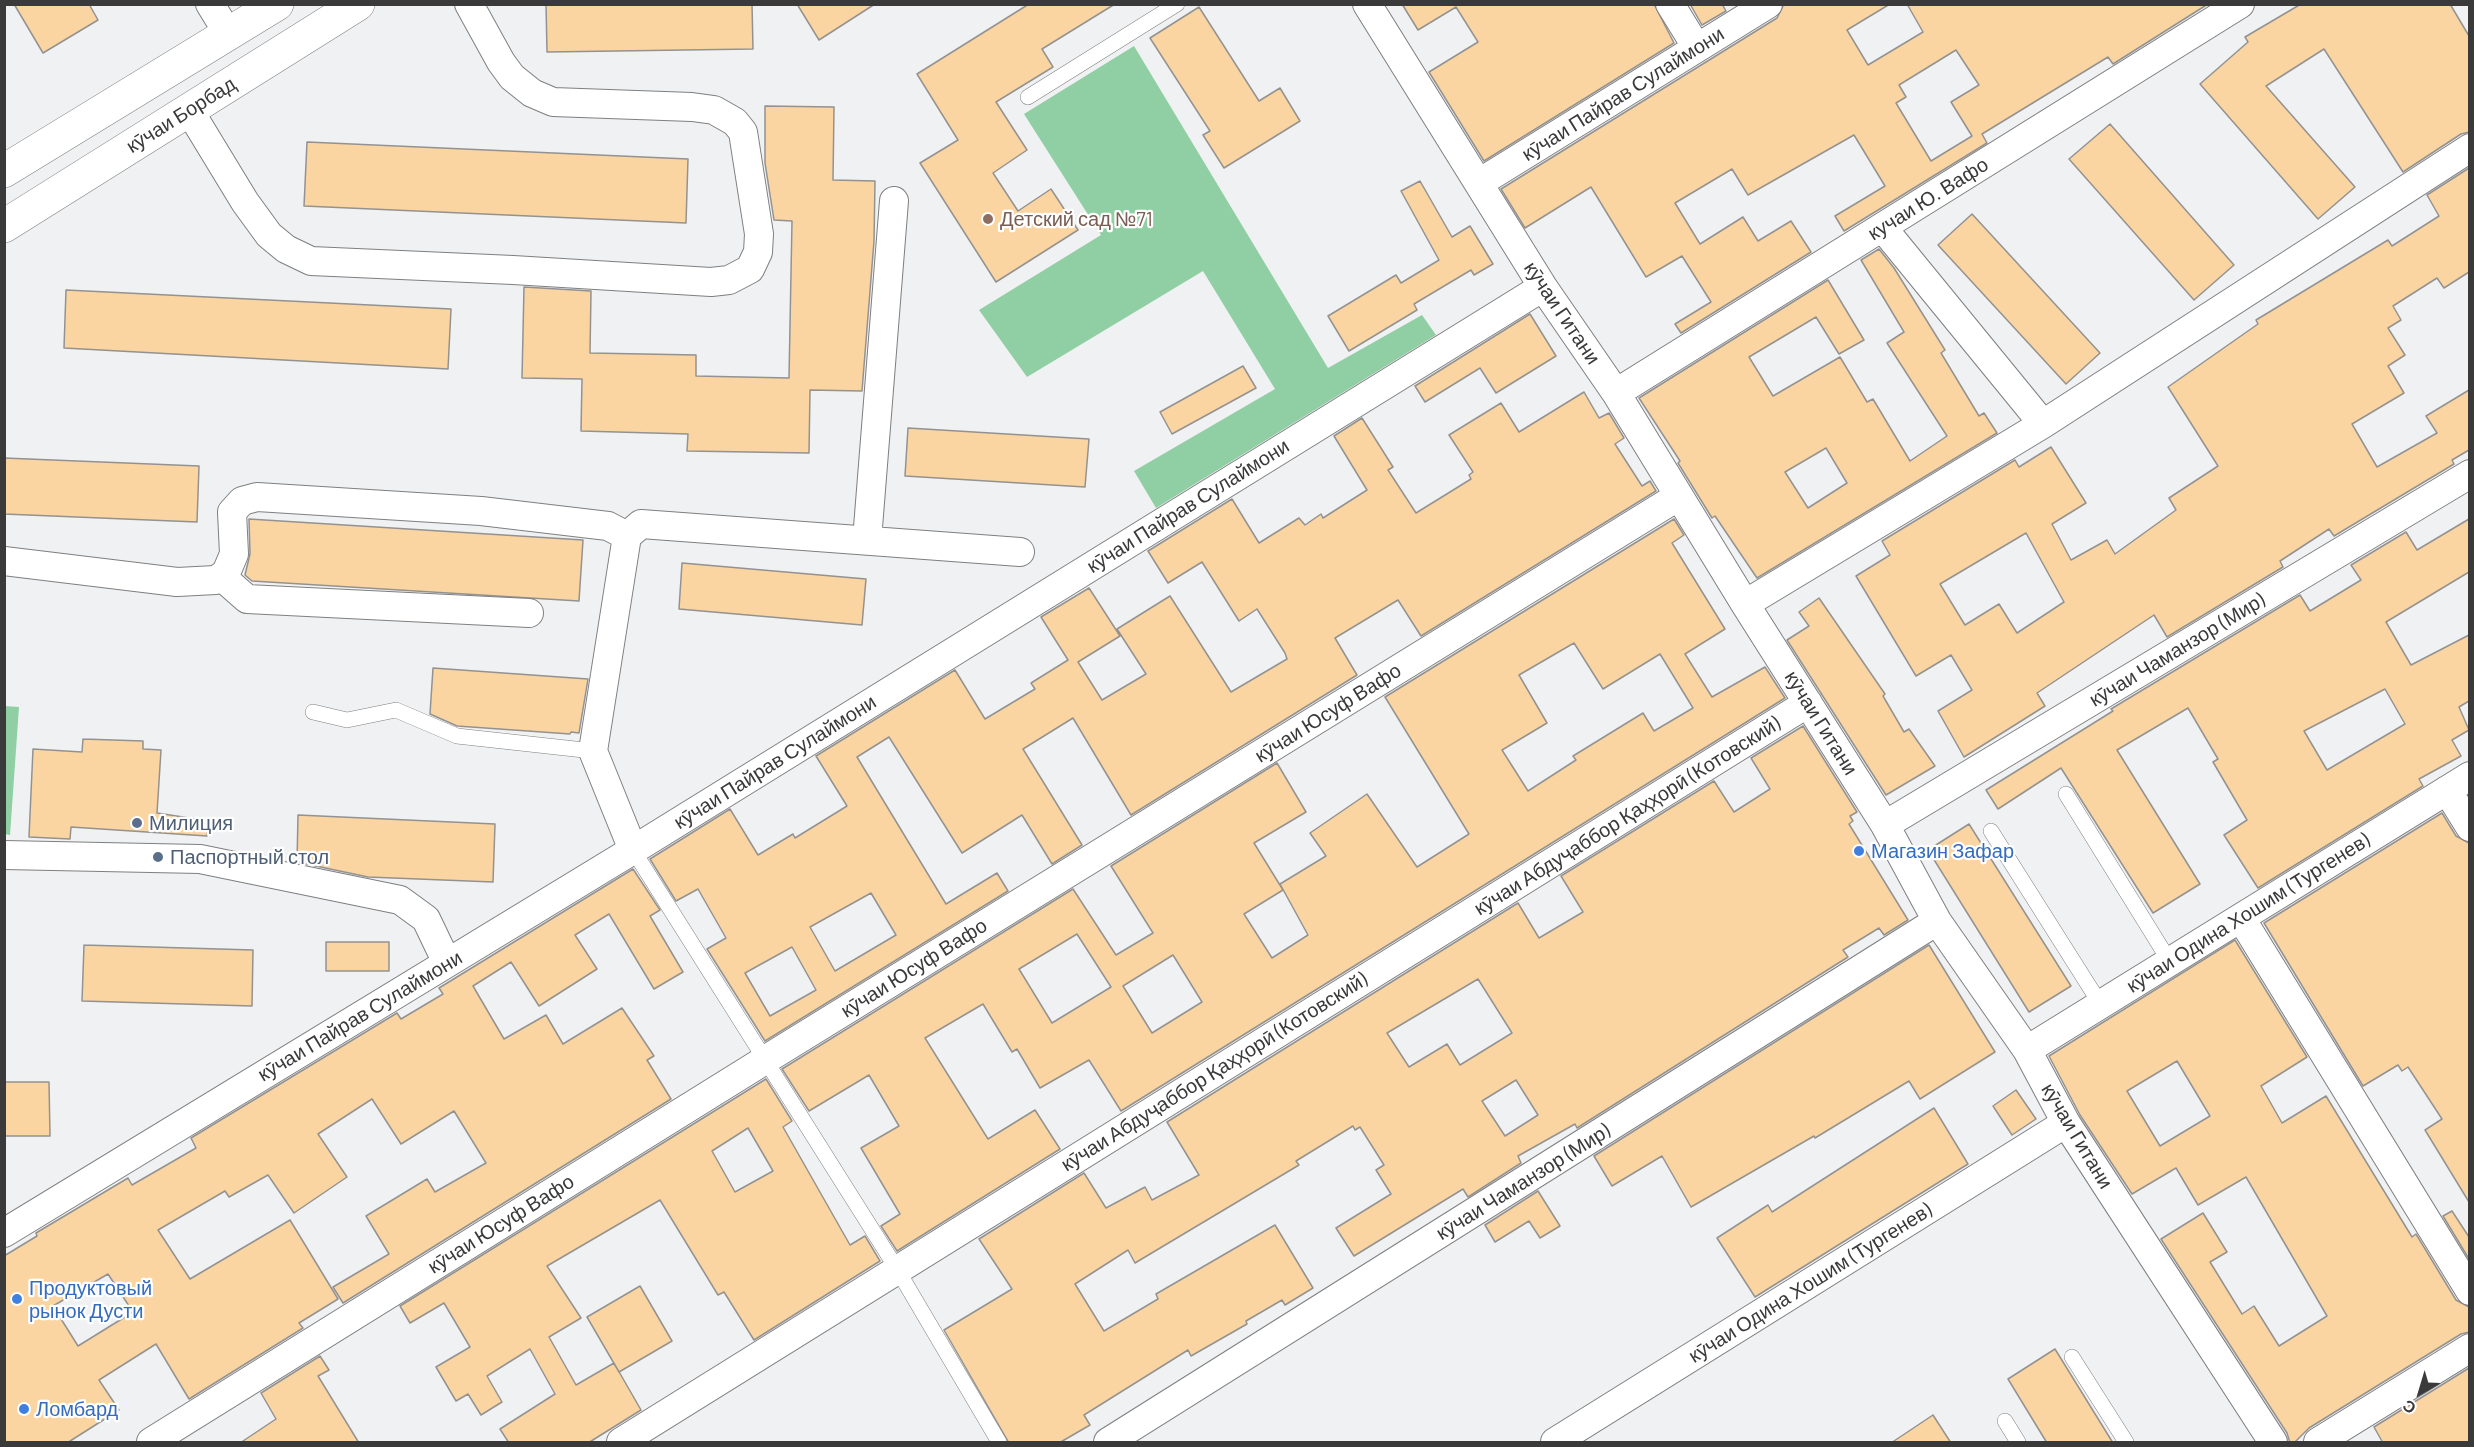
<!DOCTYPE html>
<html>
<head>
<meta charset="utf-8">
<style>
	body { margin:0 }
	#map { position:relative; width:2474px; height:1447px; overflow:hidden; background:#f0f1f2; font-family:Barlow,sans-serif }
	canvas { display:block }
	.frame { position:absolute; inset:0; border:6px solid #3a3a3b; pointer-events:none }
	.north { position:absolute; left:2390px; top:1363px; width:60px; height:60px; -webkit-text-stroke:4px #fff; paint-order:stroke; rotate:218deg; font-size:16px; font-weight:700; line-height:24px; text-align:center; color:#3a3a3b }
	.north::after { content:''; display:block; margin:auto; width:21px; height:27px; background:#3a3a3b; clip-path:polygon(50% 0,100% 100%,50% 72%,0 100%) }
</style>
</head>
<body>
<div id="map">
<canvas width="2474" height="1447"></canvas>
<div class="frame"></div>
<div class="north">С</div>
</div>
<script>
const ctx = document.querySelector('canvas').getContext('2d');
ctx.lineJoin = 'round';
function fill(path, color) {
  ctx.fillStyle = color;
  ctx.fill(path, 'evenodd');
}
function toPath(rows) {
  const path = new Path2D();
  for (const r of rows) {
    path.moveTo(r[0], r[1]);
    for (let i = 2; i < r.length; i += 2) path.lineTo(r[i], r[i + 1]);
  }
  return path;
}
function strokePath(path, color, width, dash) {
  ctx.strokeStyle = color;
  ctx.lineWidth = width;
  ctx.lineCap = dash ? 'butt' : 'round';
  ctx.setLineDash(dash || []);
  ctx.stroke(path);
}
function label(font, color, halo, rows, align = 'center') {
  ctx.font = font + ' Barlow,sans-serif';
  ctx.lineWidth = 4.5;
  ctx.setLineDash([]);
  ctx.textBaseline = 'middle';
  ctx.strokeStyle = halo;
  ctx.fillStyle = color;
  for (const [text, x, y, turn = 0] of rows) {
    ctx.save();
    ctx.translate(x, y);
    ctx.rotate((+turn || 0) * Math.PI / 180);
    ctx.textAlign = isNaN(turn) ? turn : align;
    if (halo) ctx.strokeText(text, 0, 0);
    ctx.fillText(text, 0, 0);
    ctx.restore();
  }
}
const green = toPath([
	[1134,46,1328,368,1422,315,1436,335,1156,508,1134,471,1275,389,1203,271,1027,377,979,310,1101,235,1024,114],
	[4,706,19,707,10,835,4,834]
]);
const building = toPath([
	[14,4,89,4,98,20,43,53,14,4],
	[546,4,752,4,753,49,547,52,546,4],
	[797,4,875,4,819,40,797,4],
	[1029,4,1115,4,1042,49,1053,67,996,102,1027,150,993,173,1018,211,1051,189,1078,230,996,282,920,163,958,140,917,74,1029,4],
	[1402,4,1654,4,1674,43,1484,161,1429,72,1478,42,1456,7,1418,30,1402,4],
	[1690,4,1722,4,1726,11,1702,25,1690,4],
	[1784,4,1890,4,1847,30,1868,65,1923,32,1907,4,2208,4,2113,64,2108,57,1982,134,1987,143,1844,231,1835,216,1885,186,1854,135,1748,195,1732,169,1675,203,1700,244,1743,217,1758,241,1791,221,1811,252,1681,333,1675,324,1711,302,1682,256,1646,277,1591,187,1525,228,1501,189,1777,18,1784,4],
	[1956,50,1979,85,1951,102,1972,136,1931,161,1896,103,1906,97,1899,85,1956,50],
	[2301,4,2450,4,2469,36,2469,132,2461,134,2403,172,2324,49,2266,86,2355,187,2318,219,2200,84,2248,42,2245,37,2301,4],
	[1199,7,1259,101,1280,88,1300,121,1224,168,1203,135,1210,131,1150,38,1199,7],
	[765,106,834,107,833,180,875,181,874,241,862,391,810,390,809,453,687,451,688,434,581,431,582,379,522,378,524,287,591,291,590,353,696,355,696,376,789,378,792,221,774,220,765,163,765,106],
	[2110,124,2234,265,2194,300,2069,159,2110,124],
	[307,142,688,159,686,223,304,206,307,142],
	[2469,168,2469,272,2444,288,2437,278,2393,306,2401,320,2388,328,2405,355,2388,366,2404,393,2352,424,2377,467,2437,433,2426,416,2469,390,2469,450,2452,460,2454,464,2334,536,2329,529,2280,561,2283,567,2167,637,2154,615,2037,693,2045,706,1964,757,1938,711,1972,690,1951,655,1916,676,1856,576,1890,555,1882,541,2015,460,2019,467,2051,447,2086,503,2052,524,2071,560,2107,540,2115,554,2176,510,2169,498,2218,466,2168,387,2258,324,2256,320,2388,240,2392,246,2439,216,2427,195,2469,168],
	[2026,533,2064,602,2017,633,1999,604,1965,625,1940,584,2026,533],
	[1420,181,1452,237,1470,226,1493,264,1474,275,1471,270,1414,304,1417,310,1349,351,1328,316,1396,275,1401,283,1439,260,1401,191,1420,181],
	[1972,214,2100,353,2066,384,1938,245,1972,214],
	[1879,249,1894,268,1945,350,1941,353,1979,416,1984,413,1997,433,1757,578,1715,516,1712,518,1678,463,1680,461,1639,398,1828,280,1864,340,1839,354,1816,317,1749,357,1773,396,1840,357,1867,402,1873,399,1910,461,1947,436,1887,343,1904,332,1861,260,1879,249],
	[1826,448,1847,483,1808,508,1785,472,1826,448],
	[66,290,451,309,448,369,64,348,66,290],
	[1530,314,1556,356,1496,393,1480,368,1425,402,1415,386,1530,314],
	[1243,366,1256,388,1172,434,1160,412,1243,366],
	[1584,392,1599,418,1609,413,1624,438,1615,444,1642,486,1650,481,1656,491,1421,636,1398,600,1335,638,1357,675,1131,815,1073,718,1023,749,1082,845,1052,864,1022,815,962,853,889,737,857,757,946,904,997,873,1008,891,765,1041,707,949,726,938,698,889,676,901,650,859,730,809,758,855,793,834,795,838,847,806,816,756,955,670,985,719,1035,689,1031,683,1068,660,1041,617,1089,588,1120,636,1078,662,1102,700,1146,674,1117,629,1170,596,1231,692,1287,659,1285,653,1257,609,1239,621,1202,562,1168,583,1148,551,1232,499,1259,543,1299,518,1305,525,1321,514,1323,518,1367,490,1334,436,1362,418,1393,467,1388,470,1416,513,1471,479,1469,475,1473,472,1449,435,1501,403,1519,432,1584,392],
	[871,893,896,935,835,971,810,927,871,893],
	[792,947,816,990,770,1016,745,973,792,947],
	[908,428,1089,439,1085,487,905,476,908,428],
	[4,458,199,466,197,522,4,514,4,458],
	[249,519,583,540,579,601,252,581,245,575,250,554,249,519],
	[1674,519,1684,535,1672,543,1725,629,1685,654,1712,697,1765,667,1785,698,1121,1111,1089,1060,1040,1088,1017,1049,1012,1052,983,1004,925,1038,988,1139,1035,1110,1060,1149,897,1251,881,1226,900,1214,861,1148,899,1126,869,1075,809,1111,782,1069,1073,889,1116,955,1153,933,1111,866,1277,763,1306,812,1254,843,1283,890,1244,914,1272,958,1308,935,1280,884,1326,856,1310,833,1367,794,1417,867,1469,834,1385,697,1674,519],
	[1574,643,1603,689,1660,654,1693,708,1654,731,1643,713,1573,756,1576,760,1528,791,1502,750,1547,723,1519,675,1574,643],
	[1077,934,1111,987,1052,1023,1019,969,1077,934],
	[1173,955,1202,1002,1152,1033,1123,986,1173,955],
	[2469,519,2469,572,2386,622,2411,665,2469,635,2469,701,2459,707,2469,730,2452,740,2461,756,2419,779,2423,786,2258,888,2224,835,2247,820,2213,762,2218,759,2188,708,2117,750,2200,884,2153,913,2061,768,1998,809,1986,790,2113,711,2111,709,2300,595,2310,611,2361,580,2351,565,2406,532,2417,550,2469,519],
	[2385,689,2405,724,2327,770,2304,731,2385,689],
	[682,563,866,579,862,625,679,609,682,563],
	[1819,598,1885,694,1883,696,1904,732,1909,729,1935,766,1886,795,1787,640,1809,626,1799,612,1819,598],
	[433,668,588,679,579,733,571,732,570,734,457,726,430,714,433,668],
	[1803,726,1857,812,1850,816,1853,821,1849,824,1908,920,1884,935,1879,928,1843,950,1848,957,1577,1128,1575,1124,1518,1156,1521,1163,1468,1197,1463,1189,1354,1256,1336,1228,1391,1194,1376,1170,1384,1165,1360,1127,1355,1130,1353,1126,1296,1161,1299,1165,1135,1263,1128,1250,1075,1284,1104,1331,1158,1299,1156,1294,1275,1225,1313,1288,1285,1305,1282,1300,1246,1321,1247,1324,1191,1356,1188,1350,1084,1415,1090,1425,1059,1443,1009,1443,944,1330,1012,1289,979,1239,1084,1173,1106,1208,1145,1187,1152,1200,1199,1175,1167,1122,1518,903,1539,938,1583,912,1561,876,1714,781,1734,812,1770,789,1751,758,1803,726],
	[1478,979,1512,1033,1460,1065,1447,1044,1409,1067,1387,1033,1478,979],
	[1516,1080,1538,1115,1505,1136,1482,1101,1516,1080],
	[83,739,143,741,143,749,161,750,157,813,209,821,207,836,71,827,70,839,29,837,33,749,82,752,83,739],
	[2442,813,2456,836,2469,843,2469,1202,2425,1130,2442,1119,2408,1067,2402,1071,2398,1065,2363,1086,2264,923,2442,813],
	[298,815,495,824,493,882,368,877,297,862,298,815],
	[1969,824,2071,986,2029,1012,1928,850,1969,824],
	[633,869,660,910,650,916,683,972,654,989,609,914,575,935,597,969,539,1006,511,962,473,986,504,1039,546,1015,563,1044,622,1008,654,1056,647,1060,671,1099,343,1303,333,1287,389,1254,366,1216,427,1179,435,1192,486,1163,454,1111,401,1144,372,1099,318,1134,347,1177,294,1213,268,1175,229,1197,225,1191,158,1230,190,1279,290,1220,338,1299,299,1323,303,1328,189,1399,156,1344,99,1380,119,1410,67,1443,4,1443,4,1256,37,1236,36,1233,128,1178,132,1185,196,1148,191,1138,397,1013,401,1019,443,994,439,988,633,869],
	[108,1274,133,1312,78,1346,53,1306,108,1274],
	[2235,940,2307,1057,2261,1086,2282,1123,2326,1096,2412,1237,2416,1234,2456,1300,2469,1307,2469,1332,2461,1334,2309,1428,2294,1443,2290,1443,2287,1433,2161,1239,2203,1213,2227,1252,2210,1262,2242,1314,2254,1306,2279,1346,2327,1316,2246,1177,2198,1205,2176,1168,2132,1194,2080,1115,2049,1056,2235,940],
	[2177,1061,2210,1116,2160,1146,2127,1091,2177,1061],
	[326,942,389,942,389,971,326,971,326,942],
	[84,945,253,950,252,1006,82,1001,84,945],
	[1929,945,1995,1052,1920,1099,1909,1081,1815,1138,1814,1136,1691,1207,1662,1156,1612,1186,1594,1156,1929,945],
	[766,1079,792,1121,783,1127,850,1245,865,1236,880,1261,754,1340,724,1292,718,1295,660,1200,547,1266,581,1318,549,1337,576,1385,614,1363,641,1410,588,1443,509,1443,500,1429,555,1394,530,1349,487,1376,502,1402,481,1415,468,1394,456,1401,436,1367,470,1347,444,1303,410,1323,400,1306,766,1079],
	[748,1128,773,1171,735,1192,712,1151,748,1128],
	[4,1082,49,1082,50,1136,4,1136,4,1082],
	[2016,1090,2036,1119,2012,1135,1993,1106,2016,1090],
	[1934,1108,1968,1164,1755,1297,1717,1238,1768,1205,1772,1212,1934,1108],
	[1538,1191,1560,1226,1540,1238,1529,1221,1495,1242,1485,1225,1538,1191],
	[2452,1211,2469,1237,2469,1259,2443,1216,2452,1211],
	[640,1286,672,1341,619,1372,587,1317,640,1286],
	[2055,1349,2113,1443,2047,1443,2008,1379,2055,1349],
	[320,1356,329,1370,318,1376,359,1443,240,1443,276,1419,261,1393,320,1356],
	[2469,1368,2469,1443,2383,1443,2374,1427,2469,1368],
	[1933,1415,1951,1443,1891,1443,1933,1415]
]);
const service = toPath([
	[1028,97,1177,4],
	[313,712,347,720,396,710,457,736,593,751],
	[2066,794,2170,962],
	[1991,831,2101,1005],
	[633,850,897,1269,999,1442],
	[2072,1357,2126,1442],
	[2005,1421,2018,1442]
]);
const minor = toPath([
	[210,4,229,35],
	[1367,4,1543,287,1616,393,1745,604,1885,825,1937,921,2027,1050,2066,1123,2273,1442],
	[1670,4,1697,48],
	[189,110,245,202,269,235,286,249,311,261,513,270,711,282,729,280,750,269,758,252,759,234,743,132,735,122,714,110,692,107,553,102,532,93,512,77,501,62,469,4],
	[1479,183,1768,4],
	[1882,227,2043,424],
	[1616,393,2240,4],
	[867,540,894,201],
	[4,561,177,582,216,580,226,573,234,554,232,512,242,501,257,497,481,511,608,526,627,536],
	[222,577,247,599,529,613],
	[1745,604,2043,424,2470,148],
	[2447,790,2470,827],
	[1885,825,2470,474],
	[633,850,593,751,627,536,641,524,1020,552],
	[4,855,200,859,400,900,426,919,447,963],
	[2241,918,2470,1291],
	[2027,1050,2470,776],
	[4,1233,633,850,1543,287],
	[151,1442,765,1060,1679,496],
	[621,1442,1808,703],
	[1108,1442,1937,921],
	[1555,1442,2066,1123],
	[2318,1442,2470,1348]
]);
const secondary = toPath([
	[4,171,277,4],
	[4,226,358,4]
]);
const markers = [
	[988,219,6,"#8d6e63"],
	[137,823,6,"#5c6f8a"],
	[1859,851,6,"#3f7fe0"],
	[158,857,6,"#5c6f8a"],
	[17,1299,6,"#3f7fe0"],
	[24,1409,6,"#3f7fe0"]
];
const streetNames = [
	["кӯчаи Пайрав Сулаймони",1623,94,-32],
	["кӯчаи Борбад",181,115,-32],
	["кучаи Ю. Вафо",1928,199,-32],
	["кӯчаи Гитани",1562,313,56],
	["кӯчаи Пайрав Сулаймони",1188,506,-32],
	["кӯчаи Чаманзор (Мир)",2177,650,-31],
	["кӯчаи Юсуф Вафо",1328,713,-32],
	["кӯчаи Гитани",1821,723,58],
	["кӯчаи Пайрав Сулаймони",775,762,-32],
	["кӯчаи Абдуҷаббор Қаҳҳорӣ (Котовский)",1627,816,-32],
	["кӯчаи Одина Хошим (Тургенев)",2248,913,-32],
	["кӯчаи Юсуф Вафо",914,968,-32],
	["кӯчаи Пайрав Сулаймони",360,1016,-31],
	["кӯчаи Абдуҷаббор Қаҳҳорӣ (Котовский)",1214,1072,-32],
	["кӯчаи Гитани",2077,1136,59],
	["кӯчаи Чаманзор (Мир)",1523,1182,-32],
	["кӯчаи Юсуф Вафо",501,1224,-32],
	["кӯчаи Одина Хошим (Тургенев)",1810,1283,-32]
];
const educationNames = [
	["Детский сад №71",1000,219]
];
const serviceNames = [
	["Милиция",149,823],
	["Паспортный стол",170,857]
];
const shopNames = [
	["Магазин Зафар",1871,851],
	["Продуктовый",29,1288],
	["рынок Дусти",29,1311],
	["Ломбард",36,1409]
];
fill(green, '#90cfa4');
fill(building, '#fbd5a1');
strokePath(building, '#939291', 1.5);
strokePath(service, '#7e7f80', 16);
strokePath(minor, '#7e7f80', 30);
strokePath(secondary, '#7e7f80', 34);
strokePath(service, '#fff', 15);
strokePath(minor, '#fff', 28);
strokePath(secondary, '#fff', 33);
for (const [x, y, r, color] of markers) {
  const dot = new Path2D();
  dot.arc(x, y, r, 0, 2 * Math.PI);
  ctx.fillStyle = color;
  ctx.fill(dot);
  strokePath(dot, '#fff', 2);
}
label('20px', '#3a3a3b', '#fff', streetNames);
label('20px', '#785e54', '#fff', educationNames, 'left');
label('20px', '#4e5e75', '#fff', serviceNames, 'left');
label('20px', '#366cbe', '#fff', shopNames, 'left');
</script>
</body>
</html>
